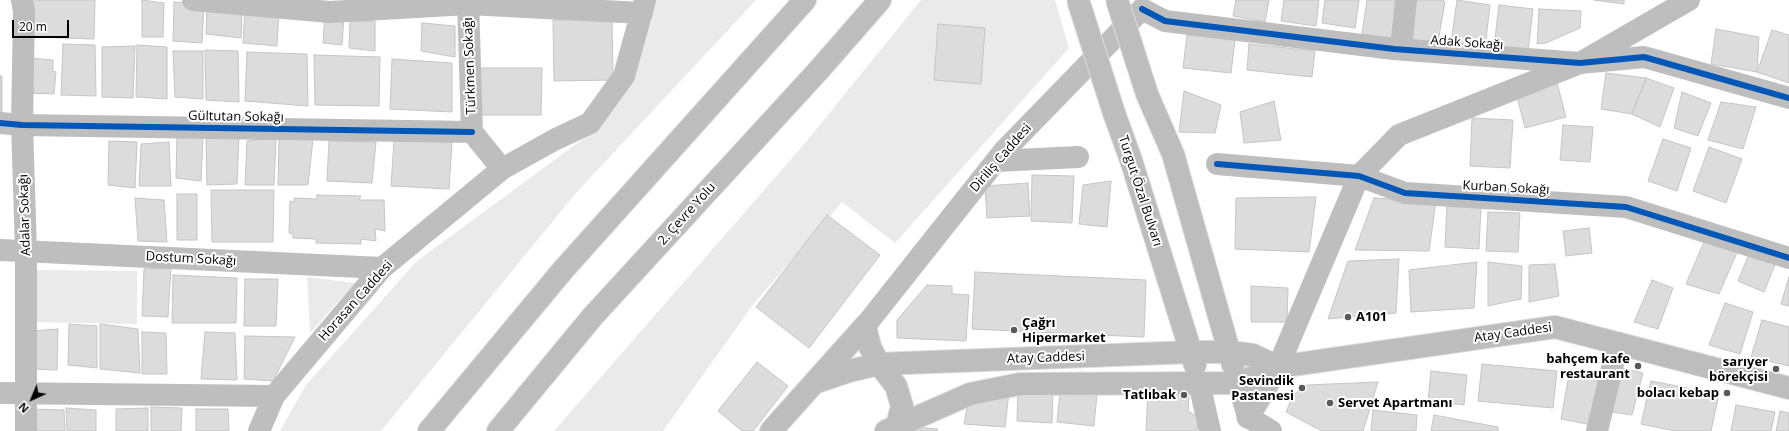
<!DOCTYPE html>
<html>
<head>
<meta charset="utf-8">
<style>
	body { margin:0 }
	#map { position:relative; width:1789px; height:431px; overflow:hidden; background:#fff; font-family:"Open Sans",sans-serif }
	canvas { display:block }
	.north { position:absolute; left:12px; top:379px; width:40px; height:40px; -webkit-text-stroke:3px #fff; paint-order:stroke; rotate:224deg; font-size:11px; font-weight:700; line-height:16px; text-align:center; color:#000 }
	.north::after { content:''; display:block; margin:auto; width:14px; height:18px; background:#000; clip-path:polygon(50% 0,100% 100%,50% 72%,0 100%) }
	.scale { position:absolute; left:12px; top:20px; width:57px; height:18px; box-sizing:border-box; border:2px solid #000; border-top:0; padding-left:5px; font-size:12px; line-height:14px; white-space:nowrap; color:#000; -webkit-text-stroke:3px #fff; paint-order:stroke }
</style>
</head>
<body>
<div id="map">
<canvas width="1789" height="431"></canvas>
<div class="north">N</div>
<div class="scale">20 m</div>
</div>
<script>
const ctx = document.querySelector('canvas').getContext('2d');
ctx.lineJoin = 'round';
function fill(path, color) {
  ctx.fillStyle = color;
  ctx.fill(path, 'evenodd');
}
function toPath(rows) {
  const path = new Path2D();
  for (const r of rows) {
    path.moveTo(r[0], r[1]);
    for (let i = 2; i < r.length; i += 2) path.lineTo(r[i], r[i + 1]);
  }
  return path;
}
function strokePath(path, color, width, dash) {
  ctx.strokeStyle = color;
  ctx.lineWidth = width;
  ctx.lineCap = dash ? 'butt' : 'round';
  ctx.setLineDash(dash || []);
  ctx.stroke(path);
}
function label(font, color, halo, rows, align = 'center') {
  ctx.font = font + ' "Open Sans",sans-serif';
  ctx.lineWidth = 4;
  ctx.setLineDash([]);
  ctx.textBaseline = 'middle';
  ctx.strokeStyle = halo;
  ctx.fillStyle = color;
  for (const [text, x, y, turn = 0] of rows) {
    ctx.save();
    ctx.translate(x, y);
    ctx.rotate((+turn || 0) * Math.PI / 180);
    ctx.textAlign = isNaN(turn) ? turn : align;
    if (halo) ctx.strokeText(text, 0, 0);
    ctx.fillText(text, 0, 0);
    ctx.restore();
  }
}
const green = toPath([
	[640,0,756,0,575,194,381,431,280,431,306,385,417,261,594,131],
	[921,0,1055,0,1069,48,895,243,842,202,755,302,663,431,554,431,806,142],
	[32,270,137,271,137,324,31,322],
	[307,277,355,283,310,333]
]);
const building = toPath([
	[32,0,95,0,94,39,32,37,32,0],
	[142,0,164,3,163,37,142,37,142,0],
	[1236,0,1269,0,1265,22,1233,16,1236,0],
	[1284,0,1319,0,1316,26,1281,21,1284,0],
	[1325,0,1359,0,1355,28,1322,23,1325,0],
	[1367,0,1398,0,1392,38,1362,34,1367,0],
	[1412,0,1443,0,1445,2,1438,42,1407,39,1412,0],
	[1457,0,1490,5,1485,47,1451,43,1457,0],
	[1594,0,1624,0,1624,4,1594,0],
	[174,2,204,3,202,43,173,41,174,2],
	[1499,5,1533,9,1528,51,1494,47,1499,5],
	[207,6,242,10,241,38,206,34,207,6],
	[245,8,279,10,277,46,243,43,245,8],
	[1539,9,1581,11,1580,28,1546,43,1537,44,1539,9],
	[325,14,344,16,342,45,323,43,325,14],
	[612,19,613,80,554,81,553,20,612,19],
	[350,21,375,21,375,51,349,48,350,21],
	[422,23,455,26,455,57,421,51,422,23],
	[938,24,985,28,981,84,934,80,938,24],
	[1716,29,1759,37,1757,72,1711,64,1716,29],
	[1772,30,1789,35,1789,83,1757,72,1772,30],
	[1187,35,1235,40,1231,73,1183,68,1187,35],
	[63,44,95,45,96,96,61,95,63,44],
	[1249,44,1315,51,1312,77,1247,70,1249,44],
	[137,45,167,47,167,99,136,97,137,45],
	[135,46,133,98,102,97,102,47,135,46],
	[205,50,238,51,239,102,206,100,205,50],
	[173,51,203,51,203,99,175,97,173,51],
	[247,52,307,54,308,106,245,101,247,52],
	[314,55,380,57,379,106,315,105,314,55],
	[29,58,53,60,53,71,56,72,54,94,28,93,29,58],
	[392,59,452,63,452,112,390,109,392,59],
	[475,68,542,68,541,115,475,115,475,68],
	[1606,73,1646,78,1632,114,1601,109,1606,73],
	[0,76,2,76,2,115,0,115,0,76],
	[1646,78,1674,88,1660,127,1632,114,1646,78],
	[1557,83,1566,117,1525,128,1516,93,1557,83],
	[1184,91,1221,105,1215,133,1179,132,1184,91],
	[1682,92,1711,103,1698,136,1674,128,1682,92],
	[1274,101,1281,140,1244,143,1240,112,1274,101],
	[1721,102,1756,107,1743,149,1708,140,1721,102],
	[1472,118,1513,120,1510,168,1470,166,1472,118],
	[1563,125,1593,127,1590,162,1560,160,1563,125],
	[177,135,203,137,201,181,176,178,177,135],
	[239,135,237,184,207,185,206,137,239,135],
	[276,137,274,185,245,185,247,141,276,137],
	[279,139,313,139,308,185,278,185,279,139],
	[1663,139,1691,148,1677,191,1648,181,1663,139],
	[109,141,137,142,135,188,108,185,109,141],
	[329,141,376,142,372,183,327,181,329,141],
	[394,141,452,142,449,189,391,186,394,141],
	[169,142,171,186,139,186,141,144,169,142],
	[1709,147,1742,159,1726,203,1693,191,1709,147],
	[1032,175,1074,176,1072,223,1031,221,1032,175],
	[1111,181,1107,227,1079,224,1083,185,1111,181],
	[1028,183,1030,216,987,218,985,186,1028,183],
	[211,190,274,190,273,242,212,242,211,190],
	[177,194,197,194,197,240,177,240,177,194],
	[317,195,361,196,359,200,384,200,385,231,375,229,376,241,361,239,361,244,316,243,316,239,293,238,293,234,289,233,290,201,294,202,294,198,317,199,317,195],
	[1316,197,1309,252,1235,249,1236,198,1316,197],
	[135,198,164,200,167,242,138,241,135,198],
	[1374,198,1436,201,1429,251,1355,250,1374,198],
	[1447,204,1481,206,1479,249,1445,247,1447,204],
	[1488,212,1520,213,1518,252,1486,251,1488,212],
	[827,215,880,255,809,348,756,307,827,215],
	[1589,228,1592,253,1566,256,1563,231,1589,228],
	[1706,237,1739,248,1719,294,1686,284,1706,237],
	[1751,249,1777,260,1764,292,1738,281,1751,249],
	[1399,259,1396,313,1328,319,1348,261,1399,259],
	[1477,262,1474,308,1411,312,1409,270,1477,262],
	[1488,262,1522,266,1521,299,1488,306,1488,262],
	[1555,264,1559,296,1529,302,1529,265,1555,264],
	[171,268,168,317,142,316,144,269,171,268],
	[975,272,1146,280,1144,337,972,329,975,272],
	[173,275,237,278,236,323,172,323,173,275],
	[1789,277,1789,306,1781,304,1789,277],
	[245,279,278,279,276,326,244,326,245,279],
	[1652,280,1673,288,1658,329,1634,322,1652,280],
	[927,285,952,286,952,294,969,295,966,341,897,338,897,320,927,285],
	[1251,286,1288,288,1287,322,1251,322,1251,286],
	[1725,303,1753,312,1740,354,1709,345,1725,303],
	[1762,320,1789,327,1789,366,1751,357,1762,320],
	[69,324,97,326,97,368,68,365,69,324],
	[100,324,138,329,140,373,100,369,100,324],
	[58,329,57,370,30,369,31,331,58,329],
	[142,332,166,333,167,374,142,374,142,332],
	[205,332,235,333,237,380,201,379,205,332],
	[245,336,295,337,273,381,244,379,245,336],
	[757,362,788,386,753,431,742,431,718,411,757,362],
	[1482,364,1557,371,1553,408,1478,401,1482,364],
	[1616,367,1643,373,1632,415,1605,411,1616,367],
	[1431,371,1467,375,1464,405,1428,401,1431,371],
	[1569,375,1600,381,1592,425,1561,419,1569,375],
	[1651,381,1719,394,1711,431,1675,431,1641,424,1651,381],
	[1378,382,1363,431,1322,431,1286,412,1293,395,1307,385,1378,382],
	[1018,389,1053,391,1052,423,1017,421,1018,389],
	[989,391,1009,392,1005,427,964,424,967,408,989,391],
	[1060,391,1097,394,1094,426,1057,422,1060,391],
	[1148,393,1189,395,1188,411,1198,417,1197,431,1146,431,1148,393],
	[1736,405,1775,412,1771,431,1731,431,1736,405],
	[151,407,182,408,181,431,151,431,151,407],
	[66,408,96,410,96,431,67,431,66,408],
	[148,408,148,431,116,431,116,409,148,408],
	[30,409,64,410,65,431,30,431,30,409],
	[196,409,228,409,229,431,196,431,196,409],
	[1373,410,1417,415,1416,431,1371,431,1373,410],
	[1780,411,1789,413,1789,431,1776,431,1780,411],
	[1434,415,1498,427,1498,431,1431,431,1434,415],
	[913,427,938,429,937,431,908,431,913,427]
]);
const minor = toPath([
	[22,0,24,11,22,125,26,251,26,431],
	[193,0,330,12,468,4,642,13],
	[468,0,472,132],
	[1142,9,1165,21,1394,49,1580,63,1644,57,1789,98],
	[1401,49,1406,0],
	[0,123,22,125,472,132],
	[472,132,502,169,554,140,590,123,624,76,645,0],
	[996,161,1078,157],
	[1217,164,1359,176,1405,193,1626,207,1789,258],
	[0,250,382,268],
	[865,326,1003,152,1138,13],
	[1278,367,1359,176,1399,135,1580,63,1689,0],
	[1199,383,1210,431],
	[1238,383,1248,417,1271,431],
	[0,393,274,396],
	[259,431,274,396,382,268,502,169],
	[1597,431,1618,343]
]);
const major = toPath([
	[1147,94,1173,154,1233,365],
	[1114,113,1131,160,1195,365],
	[814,383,849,371,879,364,1192,352,1229,352,1253,355,1278,367],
	[1248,417,1278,367],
	[771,431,865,326,870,347,879,364,896,386,902,406,897,426],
	[886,431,970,394,1020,384,1238,383,1278,367,1555,327,1789,388]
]);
const highway = toPath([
	[429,431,563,270,805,0],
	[498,431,593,316,818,71,880,0]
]);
const majorBridge = toPath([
	[1078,0,1114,113],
	[1117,0,1147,94]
]);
const cycleway = toPath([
	[1142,9,1165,21,1394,49,1580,63,1644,57,1789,98],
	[0,123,22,125,472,132],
	[1217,164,1359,176,1405,193,1626,207,1789,258]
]);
const markers = [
	[1348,317,4,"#595959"],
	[1014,330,4,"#595959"],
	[1638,366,4,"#595959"],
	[1776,369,4,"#595959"],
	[1302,388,4,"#595959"],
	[1727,393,4,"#595959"],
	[1184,395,4,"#595959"],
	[1330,403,4,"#595959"]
];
const streetNames = [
	["Adak Sokağı",1467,43,4],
	["Türkmen Sokağı",470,66,-92],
	["Gültutan Sokağı",236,117,1],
	["Diriliş Caddesi",1001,158,-49],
	["Kurban Sokağı",1506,188,3],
	["Turgut Özal Bulvarı",1140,191,72],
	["2. Çevre Yolu",687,214,-48],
	["Adalar Sokağı",25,215,-92],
	["Dostum Sokağı",191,259,3],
	["Horasan Caddesi",356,301,-48],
	["Atay Caddesi",1513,333,-8],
	["Atay Caddesi",1046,358,-2]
];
const poiNames = [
	["A101",1356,317,"left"],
	["Çağrı",1022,323,"left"],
	["Hipermarket",1022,338,"left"],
	["bahçem kafe",1630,359],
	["restaurant",1630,374],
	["sarıyer",1768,362],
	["börekçisi",1768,377],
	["Sevindik",1294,381],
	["Pastanesi",1294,396],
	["bolacı kebap",1719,393],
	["Tatlıbak",1176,395],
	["Servet Apartmanı",1338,403,"left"]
];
fill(green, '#eaeaea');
fill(building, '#dcdcdc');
strokePath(building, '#c5c5c5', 1);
strokePath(major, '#dbdbdb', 24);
strokePath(highway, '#dbdbdb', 24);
strokePath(minor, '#bebebe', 22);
strokePath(major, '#bdbdbd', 22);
strokePath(highway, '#bdbdbd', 22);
strokePath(majorBridge, '#dbdbdb', 24, []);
strokePath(majorBridge, '#bdbdbd', 22);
strokePath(cycleway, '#0057b8', 6);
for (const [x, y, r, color] of markers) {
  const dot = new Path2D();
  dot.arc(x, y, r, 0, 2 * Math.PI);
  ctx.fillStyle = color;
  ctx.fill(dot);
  strokePath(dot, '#fff', 1.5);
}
label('13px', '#000', '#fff', streetNames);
label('bold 13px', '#000', '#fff', poiNames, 'right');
</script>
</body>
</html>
